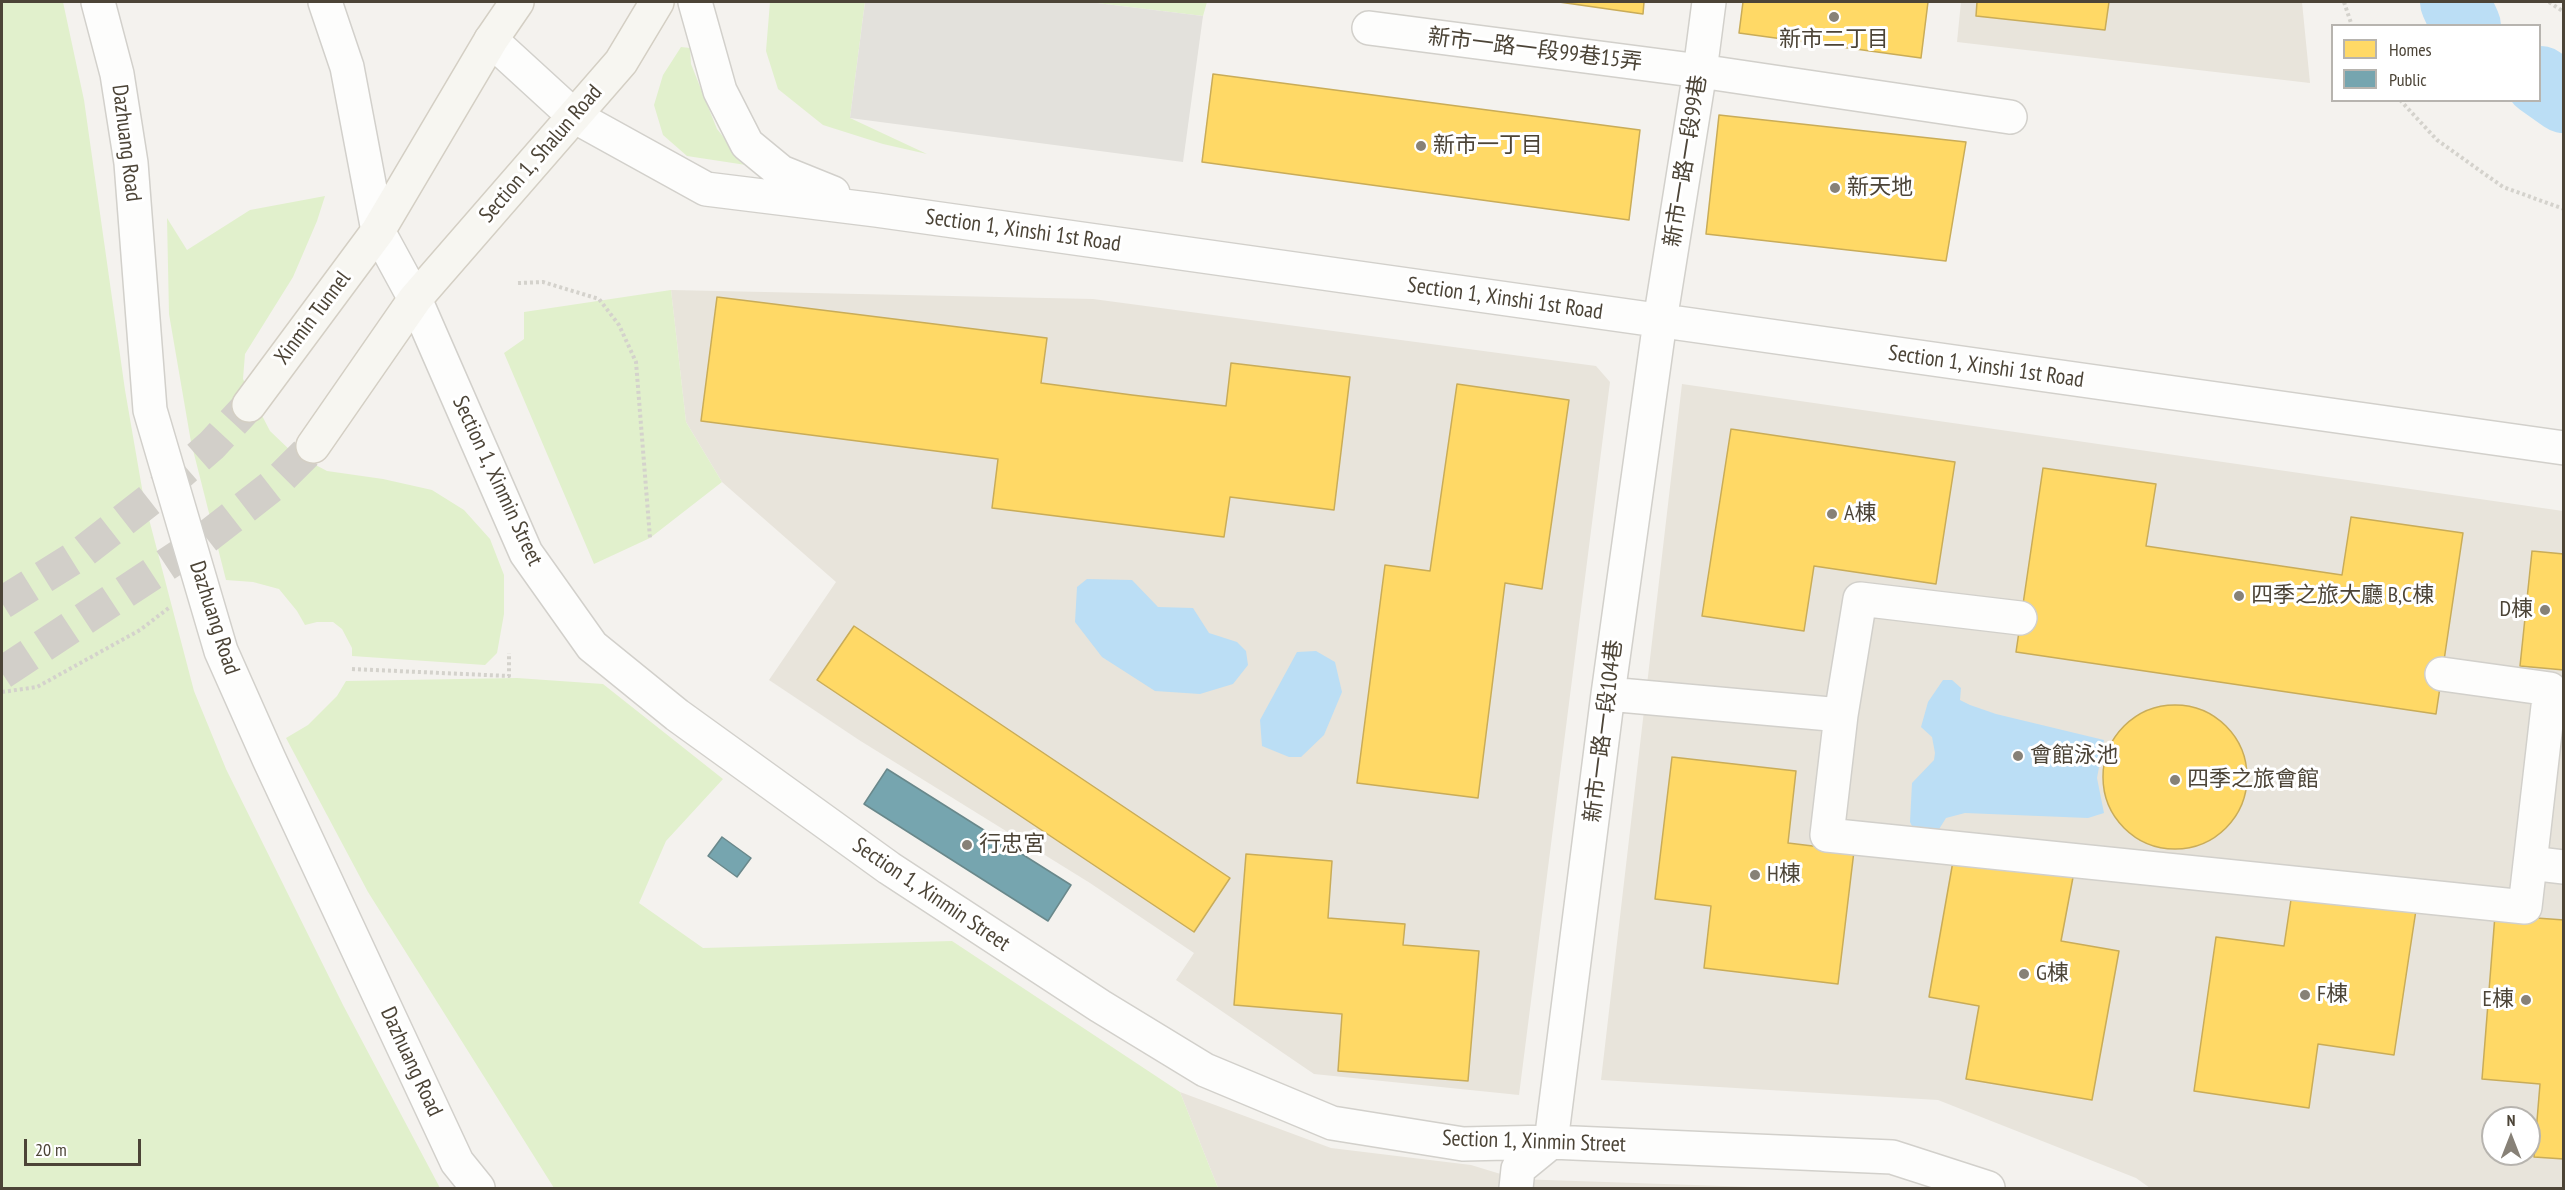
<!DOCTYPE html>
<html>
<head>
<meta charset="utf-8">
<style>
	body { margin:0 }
	#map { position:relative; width:2565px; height:1190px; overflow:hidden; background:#f4f2ee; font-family:"PT Sans Narrow",sans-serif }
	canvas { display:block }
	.frame { position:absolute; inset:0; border:3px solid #4c4437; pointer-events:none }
	.legend { position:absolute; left:2331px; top:24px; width:210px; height:78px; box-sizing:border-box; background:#fff; border:2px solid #b7b4af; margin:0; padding:8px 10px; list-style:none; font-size:18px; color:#4c4437 }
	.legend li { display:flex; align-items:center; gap:12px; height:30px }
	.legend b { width:30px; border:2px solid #b7b4af }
	.north { position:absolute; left:2481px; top:1106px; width:60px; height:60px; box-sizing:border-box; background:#fff; border:2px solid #b7b4af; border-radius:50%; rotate:0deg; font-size:16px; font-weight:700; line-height:24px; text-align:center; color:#4c4437 }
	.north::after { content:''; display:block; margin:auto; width:21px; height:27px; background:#878177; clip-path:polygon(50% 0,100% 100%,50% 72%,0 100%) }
	.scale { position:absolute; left:24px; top:1139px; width:117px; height:27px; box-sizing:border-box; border:3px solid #4c4437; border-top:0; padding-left:8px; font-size:18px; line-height:21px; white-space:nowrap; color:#4c4437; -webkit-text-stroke:4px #fff; paint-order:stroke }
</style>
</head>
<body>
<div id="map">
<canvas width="2565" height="1190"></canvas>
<div class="frame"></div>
<ul class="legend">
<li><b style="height:16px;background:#ffd966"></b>Homes</li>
<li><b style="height:16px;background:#76a5af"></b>Public</li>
</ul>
<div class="north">N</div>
<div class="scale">20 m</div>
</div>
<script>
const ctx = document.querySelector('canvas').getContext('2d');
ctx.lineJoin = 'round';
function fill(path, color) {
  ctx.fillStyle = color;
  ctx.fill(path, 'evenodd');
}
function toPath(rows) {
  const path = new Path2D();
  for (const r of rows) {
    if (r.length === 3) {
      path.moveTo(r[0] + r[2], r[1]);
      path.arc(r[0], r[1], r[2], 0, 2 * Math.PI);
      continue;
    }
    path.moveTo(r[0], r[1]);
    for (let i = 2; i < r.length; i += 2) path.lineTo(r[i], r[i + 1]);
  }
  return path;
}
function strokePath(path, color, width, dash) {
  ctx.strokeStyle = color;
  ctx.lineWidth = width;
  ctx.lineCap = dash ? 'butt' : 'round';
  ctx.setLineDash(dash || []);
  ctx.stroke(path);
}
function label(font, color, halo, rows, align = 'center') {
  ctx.font = font + ' "PT Sans Narrow","Noto Sans TC",sans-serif';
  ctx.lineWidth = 6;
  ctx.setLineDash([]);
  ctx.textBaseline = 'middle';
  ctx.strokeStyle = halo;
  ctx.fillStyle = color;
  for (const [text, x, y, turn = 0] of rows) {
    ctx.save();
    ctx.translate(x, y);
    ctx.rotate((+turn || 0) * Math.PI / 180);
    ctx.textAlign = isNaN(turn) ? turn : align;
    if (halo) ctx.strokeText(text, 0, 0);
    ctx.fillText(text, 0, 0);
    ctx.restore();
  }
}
const residential = toPath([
	[1961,2,2302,2,2310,83,1957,42],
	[671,290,1093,299,1596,366,1610,382,1519,1095,1314,1074,1176,980,1194,953,1090,883,859,740,769,680,836,582,722,482,686,422],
	[1682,384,2563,511,2563,1188,2150,1188,2136,1178,1938,1100,1601,1080],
	[2493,1118,2529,1118,2529,1154,2493,1154],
	[1180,1092,1331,1148,1471,1165,1517,1179,1782,1188,1218,1188]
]);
const green = toPath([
	[2,2,63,2,84,100,125,390,144,500,194,691,226,769,343,1005,440,1188,2,1188],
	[770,2,865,2,850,118,927,154,883,144,823,125,778,89,766,51],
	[1089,2,1207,2,1203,16],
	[681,47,690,48,691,64,717,129,746,165,687,156,663,135,654,105,663,75],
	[325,196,317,221,293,277,245,354,243,379,270,431,293,453,327,471,383,479,432,490,464,510,490,539,504,575,504,614,497,653,485,665,352,656,352,648,342,629,333,622,317,622,305,625,297,611,279,589,253,582,226,580,191,442,169,314,167,218,187,250,250,210],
	[671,290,686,422,722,482,650,538,594,564,504,353,524,339,524,312],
	[517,678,603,684,723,779,666,841,639,903,703,948,952,941,1180,1092,1218,1188,554,1188,368,892,286,738,308,725,337,696,346,681]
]);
const parking = toPath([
	[865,2,1089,2,1203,16,1183,162,850,118]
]);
const water = toPath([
	[1087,579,1132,580,1158,607,1193,608,1209,633,1237,642,1246,651,1248,665,1233,684,1200,694,1155,691,1102,657,1075,622,1077,587],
	[1316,651,1335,662,1342,692,1324,735,1301,757,1289,757,1262,746,1260,720,1297,652],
	[1943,680,1952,680,1961,688,1960,700,1970,705,1996,714,2104,740,2097,778,2104,813,2088,818,1965,813,1946,818,1936,834,1915,832,1910,822,1912,783,1934,760,1935,753,1932,737,1921,727,1928,702]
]);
const homes = toPath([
	[1559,2,1644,2,1643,14,1559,2],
	[1743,2,1928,2,1921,58,1739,33,1743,2],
	[1977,2,2109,2,2105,30,1976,16,1977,2],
	[1213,74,1640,130,1629,220,1202,162,1213,74],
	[1719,115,1966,142,1946,261,1706,234,1719,115],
	[717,297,1047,338,1041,383,1132,395,1226,406,1231,363,1350,377,1334,510,1230,497,1224,537,992,508,998,459,701,421,717,297],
	[1457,384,1569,400,1542,589,1505,583,1478,798,1357,783,1385,565,1430,571,1457,384],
	[1731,429,1955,462,1936,584,1814,566,1804,631,1702,616,1731,429],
	[2043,468,2156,484,2146,546,2342,575,2351,517,2463,533,2436,714,2016,652,2043,468],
	[2532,551,2564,554,2564,670,2520,666,2532,551],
	[854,626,1230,878,1194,932,817,680,854,626],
	[2175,777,72],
	[1672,757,1796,771,1788,843,1854,851,1838,984,1704,968,1711,906,1655,899,1672,757],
	[1955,850,2074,872,2061,941,2119,951,2092,1100,1966,1079,1979,1006,1929,997,1955,850],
	[1246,854,1332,861,1328,918,1405,924,1403,945,1479,951,1468,1081,1338,1071,1342,1014,1234,1005,1246,854],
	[2292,893,2416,910,2394,1055,2318,1044,2309,1108,2194,1091,2216,937,2284,946,2292,893],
	[2495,915,2564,920,2564,1159,2534,1157,2540,1084,2482,1079,2495,915]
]);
const public = toPath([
	[887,769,1071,885,1048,921,864,804,887,769],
	[722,837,751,858,737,877,708,856,722,837]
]);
const river = toPath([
	[2455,2,2466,26],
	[2540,81,2564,98]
]);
const secondaryTunnel = toPath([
	[2,603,79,555,153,497,212,445,249,405],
	[2,673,199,543,276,483,313,446]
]);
const path = toPath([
	[2344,2,2352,26],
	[2549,2,2564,12],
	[2400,100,2437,140,2503,187,2564,209],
	[518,283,543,282,599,299,619,325,636,362,650,538],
	[352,669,509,676,509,653],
	[2,692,37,687,140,630,170,607]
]);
const street = toPath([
	[98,2,117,74,131,163,150,410,221,651,269,759,457,1162,478,1188],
	[325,2,347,67,378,231,415,299,526,553,592,646,677,715,889,868,1100,1006,1205,1070,1332,1123,1463,1144,1551,1142,1892,1157,1988,1188],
	[695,2,720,91,747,144,781,172,833,193],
	[1369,28,1700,71,2010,117],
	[491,40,574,116,706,189,876,210,2564,448],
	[2020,618,1860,599,1841,715,1827,835,2525,907,2550,689,2442,674],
	[1608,694,1841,715],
	[2530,863,2564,867],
	[1516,1188,1518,1169,1551,1142,1608,694,1660,321,1700,71,1709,2]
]);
const secondary = toPath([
	[249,405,378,231,491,40,517,2],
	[313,446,415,299,621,62,657,2]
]);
const markers = [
	[1834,17,6,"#878177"],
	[1421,146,6,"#878177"],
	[1835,188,6,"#878177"],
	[1832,514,6,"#878177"],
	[2239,596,6,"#878177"],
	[2545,610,6,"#878177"],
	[2018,756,6,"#878177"],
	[2175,780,6,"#878177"],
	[967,845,6,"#878177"],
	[1755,875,6,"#878177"],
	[2024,974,6,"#878177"],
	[2305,995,6,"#878177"],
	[2526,1000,6,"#878177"]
];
const poiNames = [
	["新市二丁目",1834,40,"center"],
	["新市一丁目",1433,146],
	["新天地",1847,188],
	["A棟",1844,514],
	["四季之旅大廳 B,C棟",2251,596],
	["D棟",2533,610,"right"],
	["會館泳池",2030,756],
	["四季之旅會館",2187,780],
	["行忠宮",979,845],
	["H棟",1767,875],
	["G棟",2036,974],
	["F棟",2317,995],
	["E棟",2514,1000,"right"]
];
const streetNames = [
	["新市一路一段99巷15弄",1535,50,7],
	["Dazhuang Road",126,143,83],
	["Section 1, Shalun Road",541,154,-49],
	["新市一路一段99巷",1686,161,-81],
	["Section 1, Xinshi 1st Road",1023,231,8],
	["Section 1, Xinshi 1st Road",1505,299,8],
	["Xinmin Tunnel",313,318,-53],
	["Section 1, Xinshi 1st Road",1986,367,8],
	["Section 1, Xinmin Street",497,481,65],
	["Dazhuang Road",214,618,72],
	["新市一路一段104巷",1604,731,-83],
	["Section 1, Xinmin Street",931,895,34],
	["Dazhuang Road",411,1062,65],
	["Section 1, Xinmin Street",1534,1142,2]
];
fill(residential, '#e8e4db');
fill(green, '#e1f0cc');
fill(parking, '#e3e1dc');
fill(water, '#bbdef5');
fill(homes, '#ffd966');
strokePath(homes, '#c9ac58', 1.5);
fill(public, '#76a5af');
strokePath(public, '#69888b', 1.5);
strokePath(river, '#bbdef5', 70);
strokePath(secondaryTunnel, '#d2cfc9', 33, [33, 16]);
strokePath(street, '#d2d0cb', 36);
strokePath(secondary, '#d4cfc4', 36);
strokePath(path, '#d4d2cc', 4, [3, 3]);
strokePath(street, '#fdfdfc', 33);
strokePath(secondary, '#f7f6f1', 33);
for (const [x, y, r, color] of markers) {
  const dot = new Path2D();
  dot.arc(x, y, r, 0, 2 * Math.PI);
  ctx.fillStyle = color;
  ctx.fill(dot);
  strokePath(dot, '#fff', 2);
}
label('22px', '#4c4437', '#fff', poiNames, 'left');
label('22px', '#4c4437', '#fff', streetNames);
</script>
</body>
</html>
